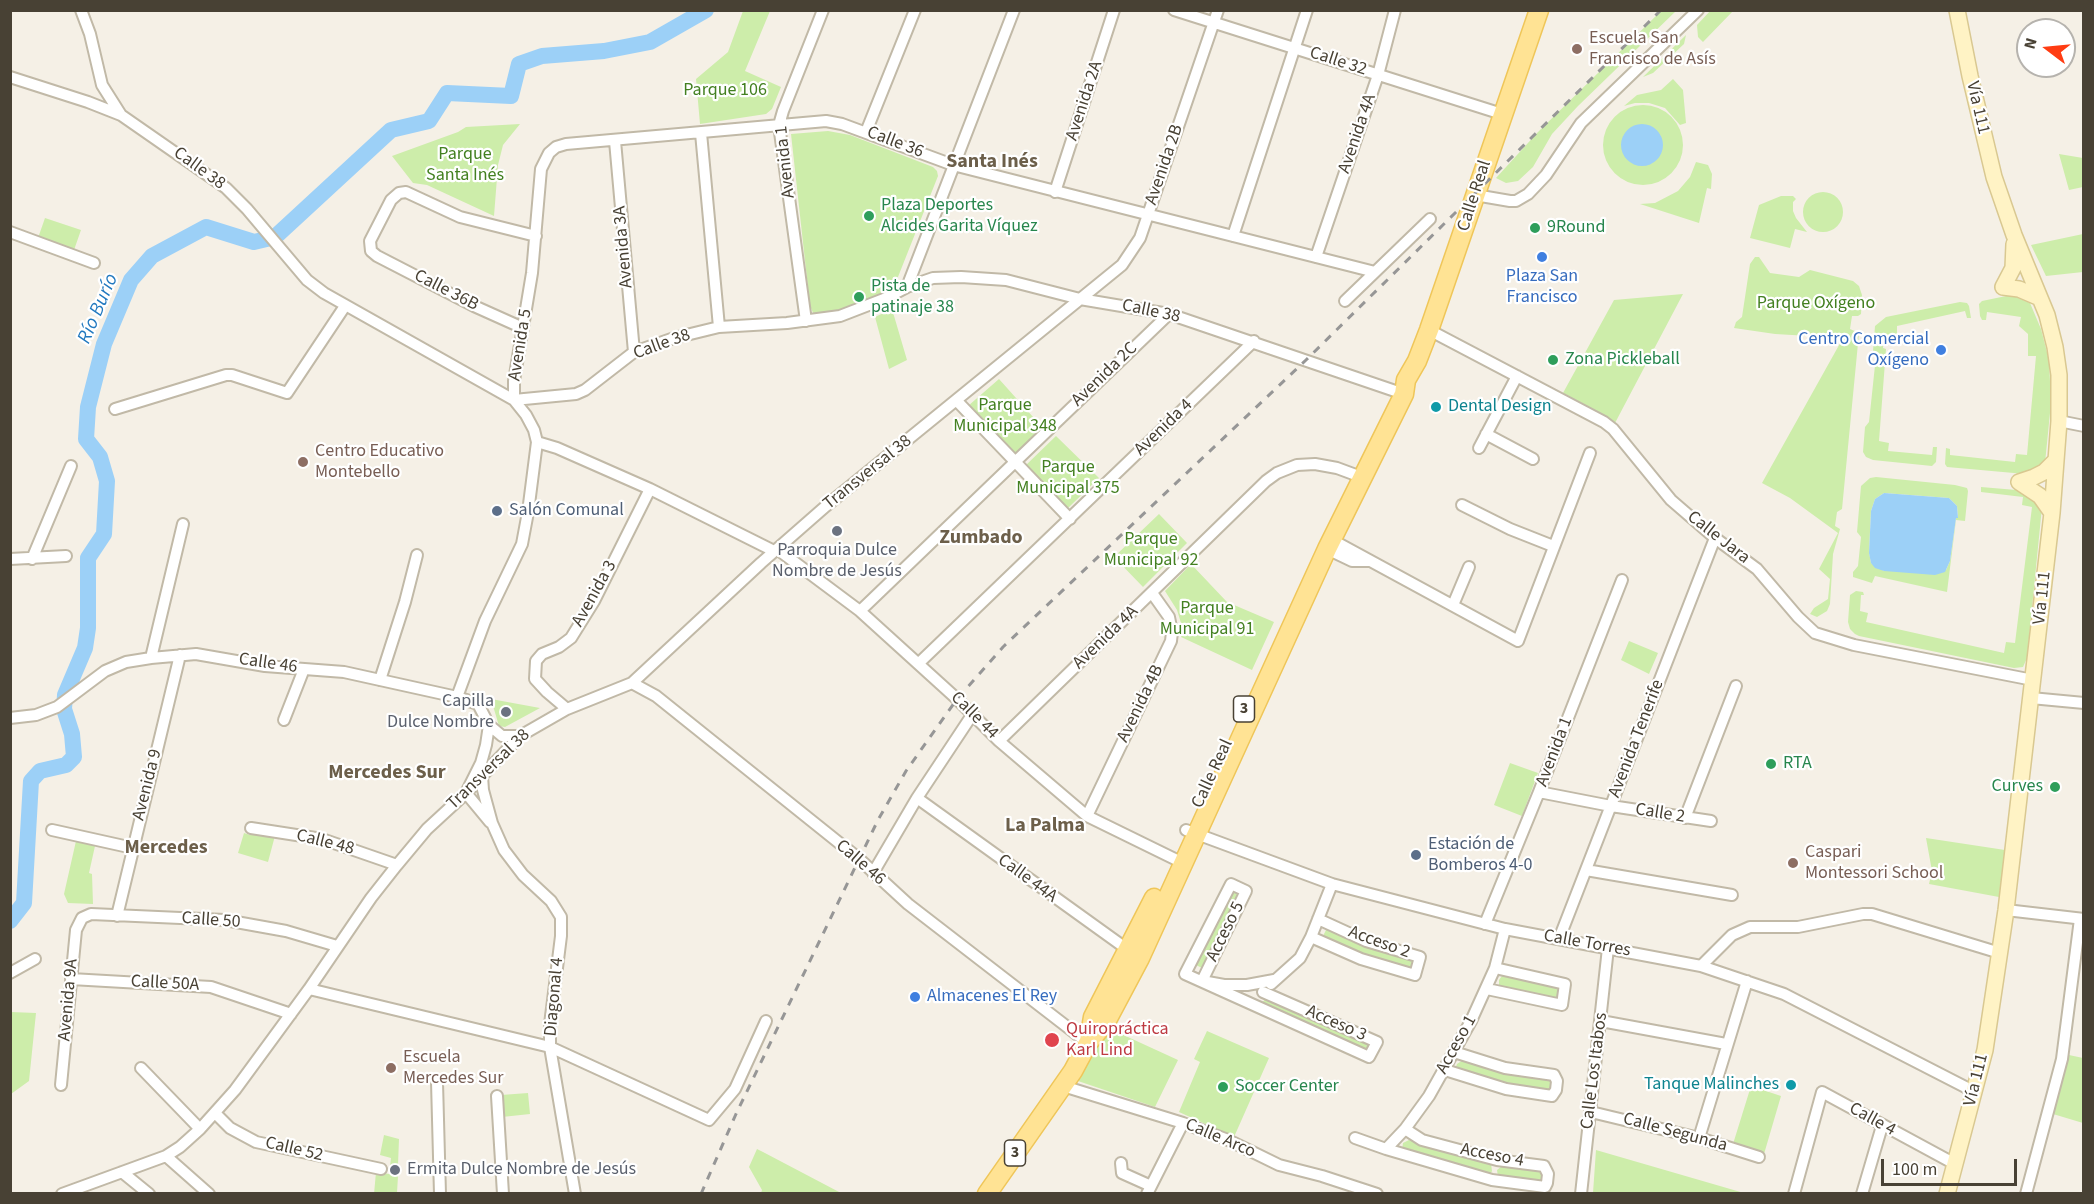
<!DOCTYPE html>
<html>
<head>
<meta charset="utf-8">
<style>
	body { margin:0 }
	#map { position:relative; width:2094px; height:1204px; overflow:hidden; background:#f5f0e6; font-family:"Source Sans 3",sans-serif }
	canvas { display:block }
	.frame { position:absolute; inset:0; border:12px solid #484134; pointer-events:none }
	.north { position:absolute; left:2016px; top:18px; width:60px; height:60px; box-sizing:border-box; background:#fff; border:2px solid #b6b3ae; border-radius:50%; rotate:286deg; font-size:16px; font-weight:700; line-height:24px; text-align:center; color:#484134 }
	.north::after { content:''; display:block; margin:auto; width:21px; height:27px; background:#ff3c12; clip-path:polygon(50% 0,100% 100%,50% 72%,0 100%) }
	.scale { position:absolute; left:1881px; top:1159px; width:136px; height:27px; box-sizing:border-box; border:3px solid #484134; border-top:0; padding-left:8px; font-size:18px; line-height:21px; white-space:nowrap; color:#484134; -webkit-text-stroke:4px #fff; paint-order:stroke }
</style>
</head>
<body>
<div id="map">
<canvas width="2094" height="1204"></canvas>
<div class="frame"></div>
<div class="north">N</div>
<div class="scale">100 m</div>
</div>
<script>
const ctx = document.querySelector('canvas').getContext('2d');
ctx.lineJoin = 'round';
function fill(path, color) {
  ctx.fillStyle = color;
  ctx.fill(path, 'evenodd');
}
function toPath(rows) {
  const path = new Path2D();
  for (const r of rows) {
    if (r.length === 3) {
      path.moveTo(r[0] + r[2], r[1]);
      path.arc(r[0], r[1], r[2], 0, 2 * Math.PI);
      continue;
    }
    path.moveTo(r[0], r[1]);
    for (let i = 2; i < r.length; i += 2) path.lineTo(r[i], r[i + 1]);
  }
  return path;
}
function strokePath(path, color, width, dash) {
  ctx.strokeStyle = color;
  ctx.lineWidth = width;
  ctx.lineCap = dash ? 'butt' : 'round';
  ctx.setLineDash(dash || []);
  ctx.stroke(path);
}
function label(font, color, halo, rows, align = 'center') {
  ctx.font = font + ' "Source Sans 3",sans-serif';
  ctx.lineWidth = 4.5;
  ctx.setLineDash([]);
  ctx.textBaseline = 'middle';
  ctx.strokeStyle = halo;
  ctx.fillStyle = color;
  for (const [text, x, y, turn = 0] of rows) {
    ctx.save();
    ctx.translate(x, y);
    ctx.rotate((+turn || 0) * Math.PI / 180);
    ctx.textAlign = isNaN(turn) ? turn : align;
    if (halo) ctx.strokeText(text, 0, 0);
    ctx.fillText(text, 0, 0);
    ctx.restore();
  }
}
const green = toPath([
	[1711,10,1733,11,1703,42,1698,37,1697,25],
	[743,11,770,11,745,71,781,87,772,109,766,114,700,124,696,79,728,52],
	[1661,11,1676,11,1578,106,1552,134,1533,167,1518,181,1506,183,1496,178,1538,132],
	[1686,35,1684,44,1653,73,1643,77],
	[1673,79,1683,90,1686,123,1680,125,1665,108,1649,103,1635,103,1624,106,1637,95,1661,90],
	[1643,145,40],
	[520,124,503,145,498,165,494,216,427,185,413,183,392,156,458,132,466,127],
	[828,131,850,135,933,167,937,171,938,176,894,287,890,291,849,309,819,315,814,315,810,306,791,134],
	[2059,154,2083,158,2083,187,2069,190],
	[1696,162,1708,165,1712,174,1711,189,1707,188,1699,223,1640,204,1655,203,1678,191,1690,177],
	[1823,212,20],
	[1781,196,1793,196,1796,199,1793,202,1793,211,1796,218,1807,232,1795,229,1790,248,1750,238,1759,205],
	[45,218,81,230,74,250,38,238],
	[2083,234,2083,272,2046,276,2031,245],
	[1755,257,1759,257,1770,273,1799,277,1810,270,1853,281,1859,286,1862,295,1861,314,1858,316,1852,316,1850,329,1859,333,1842,509,1837,512,1835,526,1840,529,1833,554,1830,604,1827,611,1817,617,1810,614,1814,608,1828,599,1830,579,1819,569,1838,533,1790,498,1762,483,1843,338,1775,334,1734,328,1736,322,1742,317,1750,264],
	[1683,294,1615,423,1608,417,1563,393,1614,300],
	[2011,295,2030,303,2041,329,2049,360,2051,403,2045,463,2042,469,2025,474,1947,467,1945,464,1946,448,1950,449,1950,455,2015,462,2016,454,2027,455,2036,356,2028,356,2028,334,2019,326,2021,317,1987,312,1986,320,1982,320,1980,316,1979,304,1982,301],
	[1960,302,1967,303,1969,306,1971,318,1967,318,1965,311,1897,326,1897,336,1884,336,1883,348,1886,349,1879,441,1889,443,1888,451,1932,455,1933,447,1937,447,1936,462,1932,466,1873,460,1866,457,1863,452,1865,427,1869,422,1876,356,1873,351,1875,326,1886,317],
	[892,309,907,360,889,369,875,317],
	[999,379,1042,427,1014,455,968,406],
	[1056,436,1099,478,1067,509,1026,465],
	[1876,477,1955,485,1967,488,1968,491,1965,521,1956,520,1947,592,1875,576,1872,583,1853,577,1853,572,1858,566,1861,537,1857,532,1861,486,1870,478],
	[1884,493,1949,498,1957,506,1958,517,1956,518,1950,561,1946,570,1884,571,1871,563,1869,552,1871,511,1875,499],
	[1981,487,2028,491,2042,507,2027,658,2023,667,2014,668,1859,636,1855,634,1850,629,1848,622,1850,595,1856,591,1863,592,1864,595,1861,595,1860,611,1868,613,1866,622,2004,653,2006,642,2015,643,2032,507,2022,505,2023,497,1981,492],
	[1159,514,1187,543,1143,587,1114,557],
	[1191,564,1227,602,1274,622,1252,670,1181,637,1181,623,1177,610,1165,591],
	[1629,641,1658,653,1649,674,1621,660],
	[491,699,540,708,505,727,499,726],
	[1510,763,1538,773,1522,816,1494,805],
	[266,831,276,832,268,862,238,853,244,833,250,835],
	[1926,838,2005,850,1999,897,1929,884,1932,871],
	[76,841,95,846,89,873,92,874,93,904,68,903,64,894],
	[1232,889,1242,893,1204,969,1194,964],
	[1327,928,1370,948,1415,961,1412,971,1365,956,1322,938],
	[1504,973,1561,986,1560,999,1499,987,1499,980],
	[1268,997,1371,1042,1367,1052,1260,1004],
	[11,1012,36,1013,29,1081,11,1094],
	[1106,1027,1178,1060,1155,1107,1078,1081],
	[1207,1031,1269,1058,1234,1137,1179,1112,1200,1062,1194,1059],
	[2069,1055,2083,1058,2083,1123,2053,1114],
	[1463,1060,1509,1073,1553,1080,1553,1091,1506,1087,1455,1069,1457,1064],
	[1751,1086,1781,1096,1764,1154,1733,1144],
	[528,1093,530,1114,502,1117,501,1095],
	[384,1135,399,1139,398,1165,393,1165,392,1174,398,1176,397,1193,374,1194,376,1172,389,1174,391,1158,380,1155],
	[1409,1140,1491,1163,1492,1171,1490,1175,1402,1150,1403,1143],
	[757,1149,763,1152,841,1193,761,1193,762,1190,749,1167],
	[1596,1150,1744,1193,1593,1193],
	[1502,1166,1543,1171,1545,1182,1498,1177,1497,1170]
]);
const water = toPath([
	[1642,145,21],
	[1884,493,1949,498,1957,506,1958,518,1956,518,1950,561,1945,572,1935,575,1884,571,1875,568,1871,563,1869,553,1871,511,1875,499]
]);
const river = toPath([
	[10,921,24,903,31,781,40,771,66,765,74,757,72,734,64,709,65,695,85,648,88,628,88,558,104,534,107,481,100,457,86,439,88,407,104,344,131,280,152,256,206,227,254,242,275,237,391,130,429,121,447,93,511,96,519,64,542,56,604,51,650,42,706,10]
]);
const street = toPath([
	[81,10,90,34,102,85,121,115],
	[1174,10,1502,114],
	[10,77,88,102,121,115,226,188,247,209,307,280,324,293,514,400,576,394,585,390,634,352,674,338,719,327,787,323,840,316,884,299,907,287,933,278,961,277,1006,280,1080,299,1169,314,1404,394],
	[866,132,915,10],
	[701,133,719,327],
	[615,141,634,352],
	[1055,192,1114,10],
	[1475,195,1510,201,1516,201,1528,194,1546,175,1581,123,1698,10],
	[10,232,94,263],
	[1233,236,1307,10],
	[1316,257,1378,75,1395,10],
	[907,287,1014,10],
	[1345,301,1430,219],
	[806,321,779,125,783,111,823,10],
	[523,328,474,306,377,256,371,251,370,241,391,200,399,193,406,192,460,217,536,236],
	[1429,330,1604,422,1613,429,1671,500,1715,538,1757,569,1798,617,1815,633,1854,645,2033,680],
	[956,400,1070,519],
	[115,409,226,375,232,375,287,393,345,306],
	[2059,421,2084,426],
	[1486,434,1533,459],
	[537,442,557,448,650,489,774,551],
	[1479,448,1517,376],
	[1462,505,1510,529,1553,546],
	[1332,540,1518,641,1590,453],
	[777,549,860,611,957,699,999,741,1087,816,1183,863],
	[1327,549,1352,561,1370,561],
	[10,559,66,556],
	[32,559,71,466],
	[1453,605,1469,567],
	[860,611,1169,314],
	[151,658,183,524],
	[919,663,1254,341],
	[380,680,405,602,417,555],
	[632,683,656,696,858,858,908,904,1088,1043],
	[457,697,485,621,522,544,528,512,537,442,534,430,526,415,514,400,514,381,532,273,541,169,549,153,556,147,566,144,826,121,842,124,953,165,1375,272],
	[2031,698,2084,703],
	[567,709,547,692,535,679,536,661,542,654,559,647,571,638,594,601,650,489],
	[10,718,36,715,57,707,105,671,126,662,151,658,196,654,265,666,344,672,457,697,478,704,489,725,502,736,520,736],
	[284,720,304,669],
	[489,725,486,745,481,763,466,793,490,822],
	[999,741,1266,481,1277,473,1297,465,1315,464,1337,468,1364,478],
	[482,776,483,790,492,823,504,850,523,875,551,901,561,917,561,936,550,1024,550,1047,575,1194],
	[1539,792,1611,806,1711,821],
	[917,798,1131,952],
	[1087,816,1171,641,1172,632,1169,617,1152,593],
	[1685,818,1736,686],
	[251,828,322,839,397,865],
	[52,830,133,848],
	[1186,830,1332,884,1505,929,1701,966,1784,994,1975,1092],
	[1586,870,1732,895],
	[873,873,917,798,972,715],
	[2006,910,2084,919],
	[117,916,180,655],
	[1485,924,1539,792,1622,580],
	[1311,937,1361,959,1415,975,1420,957,1366,941,1318,919],
	[1559,939,1715,538],
	[1701,966,1732,935,1750,927,1798,927,1863,914,1872,914,2000,953],
	[10,973,35,959],
	[71,979,211,987,291,1014],
	[1271,984,1300,958,1311,937,1332,884],
	[309,989,550,1047,709,1120,735,1089,766,1021],
	[1487,989,1562,1005,1565,984,1495,968],
	[1263,992,1377,1042,1369,1057,1185,974,1231,884,1246,891,1202,981,1224,985,1247,985,1274,980],
	[1601,1021,1726,1044],
	[141,1068,200,1129],
	[1445,1070,1506,1089,1552,1096,1556,1090,1557,1081,1554,1075,1505,1068,1454,1052],
	[437,1082,440,1194],
	[61,1085,76,930,82,918,91,914,225,920,286,931,337,946],
	[1063,1086,1183,1123,1228,1140,1279,1165,1322,1176,1377,1194],
	[497,1096,503,1194],
	[1591,1112,1699,1138,1759,1157],
	[215,1113,230,1128,256,1142,381,1169],
	[1355,1138,1386,1149,1492,1180,1545,1187,1547,1183,1548,1174,1544,1166,1497,1160,1422,1140,1405,1129],
	[1699,1138,1747,981],
	[1386,1149,1405,1129,1429,1096,1471,1021,1495,968,1505,929],
	[166,1156,209,1194],
	[1121,1163,1122,1173,1151,1186],
	[122,1172,149,1194],
	[62,1194,166,1156,180,1147,200,1129,235,1090,309,989,371,898,397,865,427,829,466,793,520,736,567,709,632,683,761,563,826,506,1122,265,1140,238,1218,10],
	[1147,1194,1183,1123],
	[1581,1194,1608,948],
	[1794,1194,1822,1092,1955,1164],
	[1862,1194,1882,1126],
	[2026,1194,2062,1059,2080,919]
]);
const secondary = toPath([
	[2003,287,2013,268,2014,244],
	[2003,287,2019,289,2040,298],
	[2019,482,2040,496,2052,513],
	[2019,482,2034,477,2044,472,2056,460],
	[1947,1194,1985,1050,2006,910,2052,513,2059,421,2059,375,2055,347,2047,315,2014,235,1994,177,1970,76,1957,10]
]);
const primary = toPath([
	[1089,1041,1093,1017,1154,898],
	[987,1194,1073,1071,1088,1043,1106,1022,1140,958,1327,549,1404,394,1406,380,1417,361,1429,330,1539,10]
]);
const rail = toPath([
	[701,1194,736,1114,878,820,906,771,957,699,1003,647,1306,360,1661,10]
]);
const markers = [
	[1577,49,6,"#8d6e63"],
	[869,216,6,"#2e9e5b"],
	[1535,228,6,"#2e9e5b"],
	[1542,257,6,"#3f7fe0"],
	[859,297,6,"#2e9e5b"],
	[1941,350,6,"#3f7fe0"],
	[1553,360,6,"#2e9e5b"],
	[1436,407,6,"#0f9aa8"],
	[303,462,6,"#8d6e63"],
	[497,511,6,"#5c6f8a"],
	[837,531,6,"#6b7280"],
	[506,712,6,"#6b7280"],
	[1771,764,6,"#2e9e5b"],
	[2055,787,6,"#2e9e5b"],
	[1416,855,6,"#5c6f8a"],
	[1793,863,6,"#8d6e63"],
	[915,997,6,"#3f7fe0"],
	[1052,1040,8,"#e0444e"],
	[391,1068,6,"#8d6e63"],
	[1791,1085,6,"#0f9aa8"],
	[1223,1087,6,"#2e9e5b"],
	[395,1170,6,"#6b7280"]
];
const shields = [
	[1244,709,21],
	[1015,1153,21]
];
const shieldNames = [
	["3",1244,709],
	["3",1015,1153]
];
const educationNames = [
	["Escuela San",1589,39],
	["Francisco de Asís",1589,60],
	["Centro Educativo",315,452],
	["Montebello",315,473],
	["Caspari",1805,853],
	["Montessori School",1805,874],
	["Escuela",403,1058],
	["Mercedes Sur",403,1079]
];
const streetNames = [
	["Calle 32",1338,62,18],
	["Avenida 2A",1085,101,-72],
	["Vía 111",1977,108,77],
	["Avenida 4A",1358,134,-71],
	["Calle 36",895,143,21],
	["Avenida 1",786,162,-96],
	["Avenida 2B",1165,165,-71],
	["Calle 38",199,169,36],
	["Calle Real",1475,196,-72],
	["Avenida 3A",624,247,-95],
	["Calle 36B",446,291,27],
	["Calle 38",1151,312,12],
	["Avenida 5",521,345,-81],
	["Calle 38",662,345,-20],
	["Avenida 2C",1105,375,-44],
	["Avenida 4",1164,428,-44],
	["Transversal 38",868,473,-39],
	["Calle Jara",1718,538,38],
	["Avenida 3",595,594,-61],
	["Vía 111",2043,598,-84],
	["Avenida 4A",1106,638,-44],
	["Calle 46",268,664,8],
	["Avenida 4B",1141,704,-64],
	["Calle 44",974,716,45],
	["Avenida Tenerife",1637,739,-69],
	["Avenida 1",1555,752,-69],
	["Transversal 38",489,770,-44],
	["Calle Real",1213,774,-65],
	["Avenida 9",148,785,-76],
	["Calle 2",1660,814,9],
	["Calle 48",325,843,14],
	["Calle 46",860,863,41],
	["Calle 44A",1027,879,36],
	["Calle 50",211,921,4],
	["Acceso 5",1226,932,-64],
	["Acceso 2",1379,943,20],
	["Calle Torres",1587,944,10],
	["Calle 50A",165,984,3],
	["Diagonal 4",555,997,-85],
	["Avenida 9A",69,1000,-85],
	["Acceso 3",1336,1024,24],
	["Acceso 1",1457,1045,-61],
	["Calle Los Itabos",1595,1071,-83],
	["Vía 111",1977,1080,-76],
	["Calle 4",1872,1120,29],
	["Calle Segunda",1675,1133,15],
	["Calle Arco",1220,1139,23],
	["Calle 52",294,1150,13],
	["Acceso 4",1492,1156,11]
];
const parkNames = [
	["Parque 106",725,91],
	["Parque",465,155],
	["Santa Inés",465,176],
	["Parque Oxígeno",1816,304],
	["Parque",1005,406],
	["Municipal 348",1005,427],
	["Parque",1068,468],
	["Municipal 375",1068,489],
	["Parque",1151,540],
	["Municipal 92",1151,561],
	["Parque",1207,609],
	["Municipal 91",1207,630]
];
const leisureNames = [
	["Plaza Deportes",881,206],
	["Alcides Garita Víquez",881,227],
	["9Round",1547,228],
	["Pista de",871,287],
	["patinaje 38",871,308],
	["Zona Pickleball",1565,360],
	["RTA",1783,764],
	["Curves",2043,787,"right"],
	["Soccer Center",1235,1087]
];
const shopNames = [
	["Plaza San",1542,277],
	["Francisco",1542,298],
	["Centro Comercial",1929,340,"right"],
	["Oxígeno",1929,361,"right"],
	["Almacenes El Rey",927,997,"left"]
];
const cultureNames = [
	["Dental Design",1448,407],
	["Tanque Malinches",1779,1085,"right"]
];
const serviceNames = [
	["Salón Comunal",509,511],
	["Estación de",1428,845],
	["Bomberos 4-0",1428,866]
];
const worshipNames = [
	["Parroquia Dulce",837,551],
	["Nombre de Jesús",837,572],
	["Capilla",494,702,"right"],
	["Dulce Nombre",494,723,"right"],
	["Ermita Dulce Nombre de Jesús",407,1170,"left"]
];
const healthNames = [
	["Quiropráctica",1066,1030],
	["Karl Lind",1066,1051]
];
const neighbourhoodNames = [
	["Santa Inés",992,163],
	["Zumbado",981,539],
	["Mercedes Sur",387,774],
	["La Palma",1045,827],
	["Mercedes",166,849]
];
const waterNames = [
	["Río Burío",99,309,-67]
];
fill(green, '#cdedaa');
fill(water, '#9cd0f7');
strokePath(river, '#9cd0f7', 16);
strokePath(street, '#c1b9a7', 14);
strokePath(secondary, '#d9c891', 18);
strokePath(primary, '#efc659', 21);
strokePath(street, '#fff', 10);
strokePath(secondary, '#fff3c5', 15);
strokePath(primary, '#ffe394', 18);
strokePath(rail, '#969696', 3, [8, 8]);
for (const [x, y, r, color] of markers) {
  const dot = new Path2D();
  dot.arc(x, y, r, 0, 2 * Math.PI);
  ctx.fillStyle = color;
  ctx.fill(dot);
  strokePath(dot, '#fff', 2);
}
for (const [x, y, w] of shields) {
  const box = new Path2D();
  box.roundRect(x - w / 2, y - 13, w, 26, 4.5);
  ctx.fillStyle = '#fff';
  ctx.fill(box);
  strokePath(box, '#484134', 1.5);
}
label('bold 16px', '#484134', null, shieldNames);
label('18px', '#785e54', '#fff', educationNames, 'left');
label('18px', '#484134', '#fff', streetNames);
label('18px', '#438021', '#fff', parkNames);
label('18px', '#27864d', '#fff', leisureNames, 'left');
label('18px', '#366cbe', '#fff', shopNames);
label('18px', '#0d838f', '#fff', cultureNames, 'left');
label('18px', '#4e5e75', '#fff', serviceNames, 'left');
label('18px', '#5b616d', '#fff', worshipNames);
label('18px', '#be3a42', '#fff', healthNames, 'left');
label('bold 20px', '#6c5f4a', '#fff', neighbourhoodNames);
label('italic 20px', '#2279bf', '#fff', waterNames);
</script>
</body>
</html>
